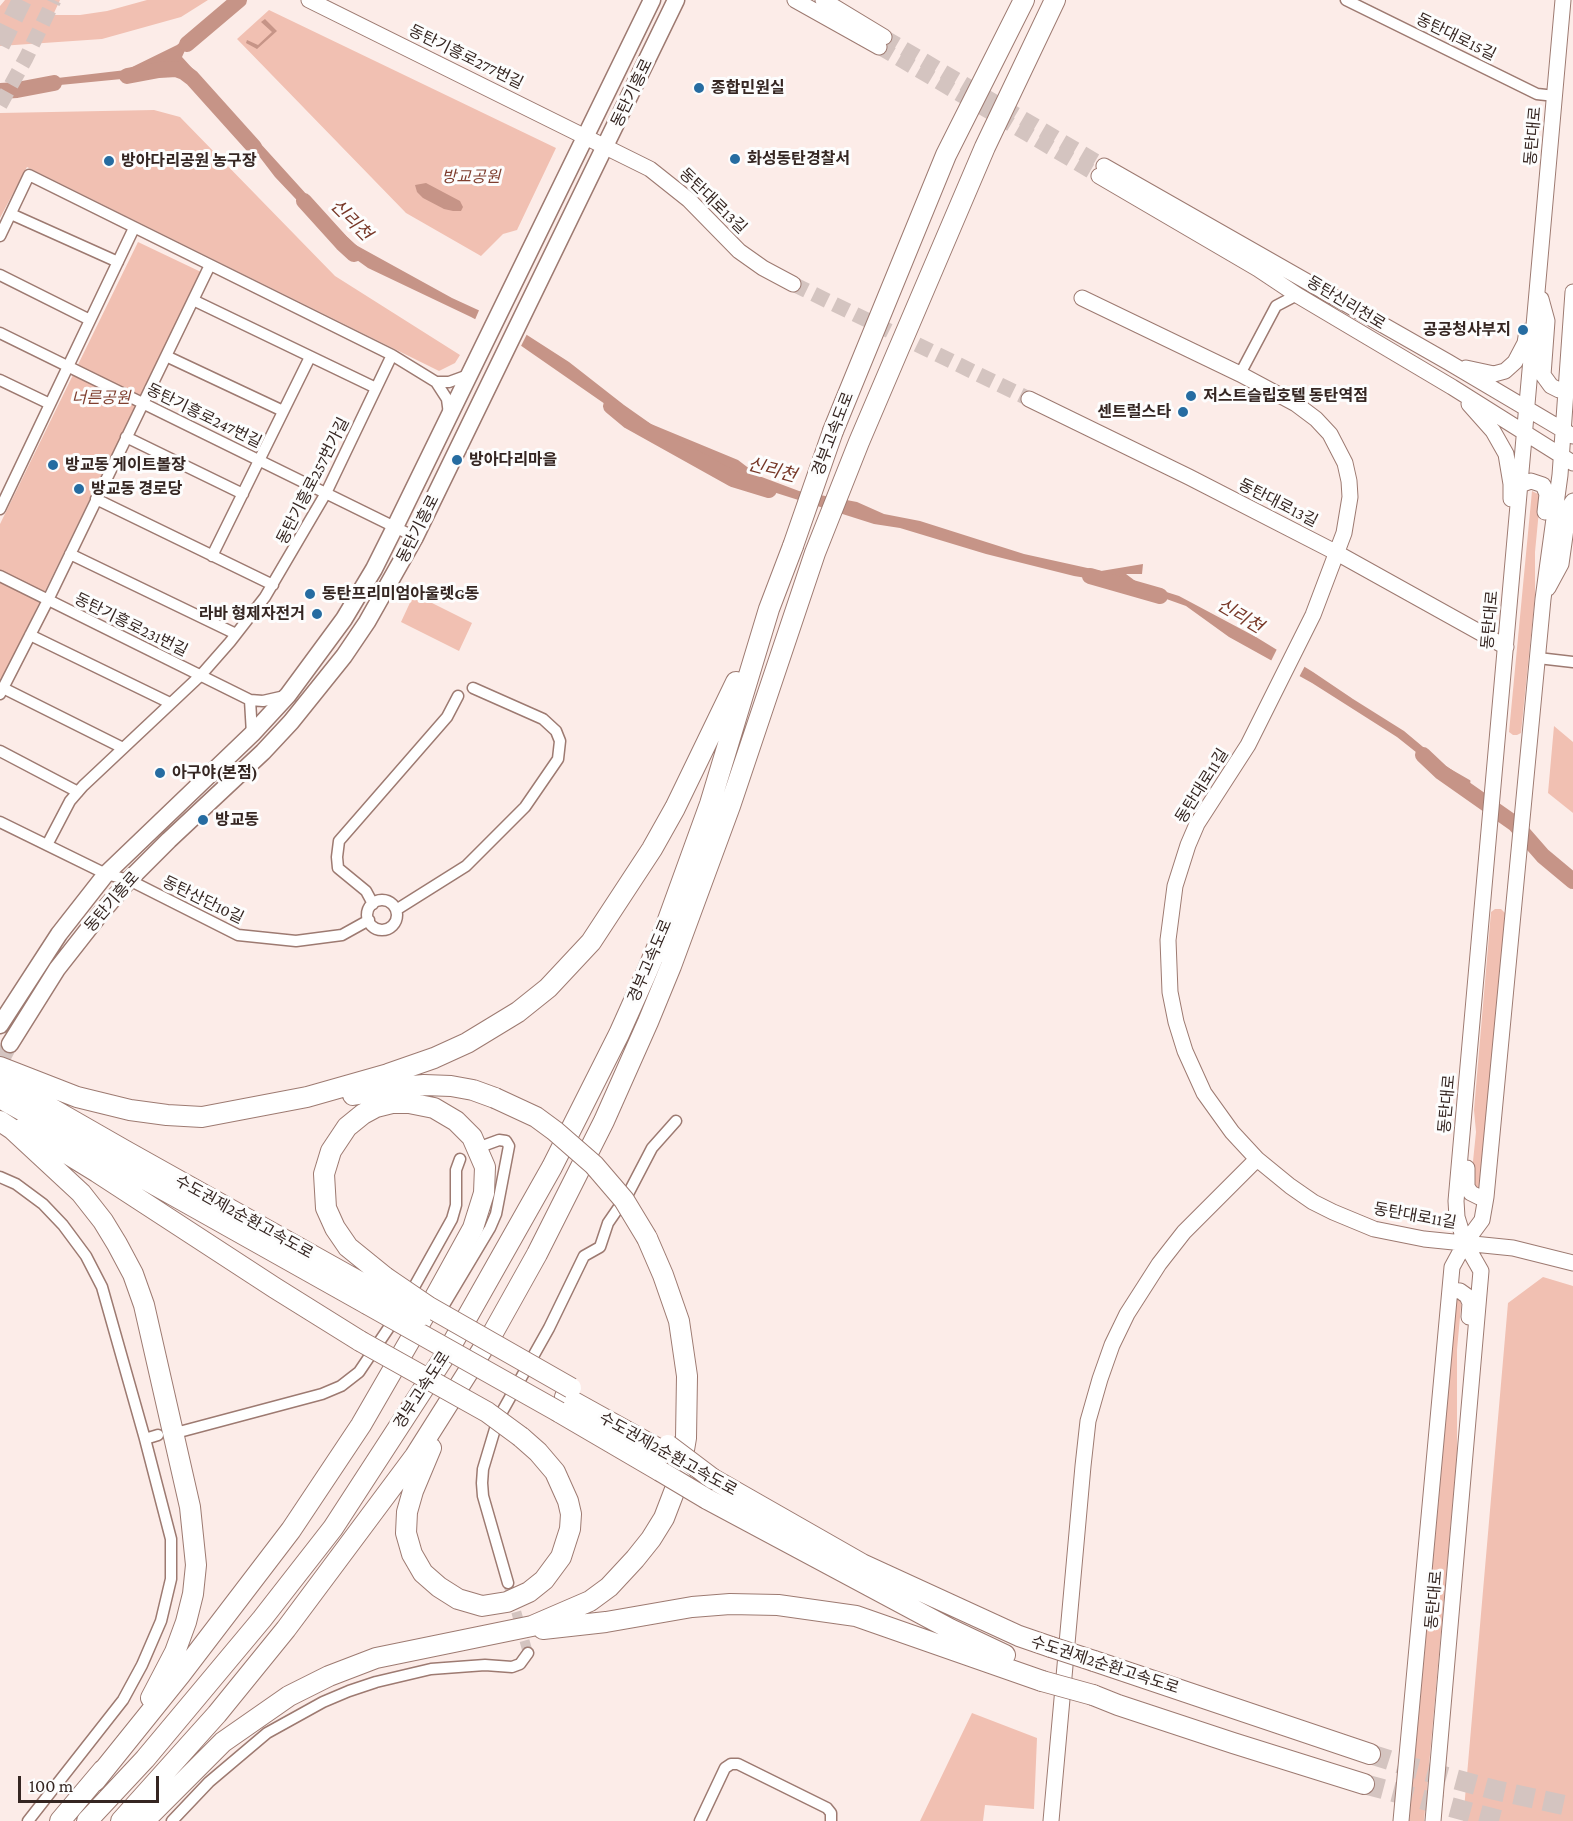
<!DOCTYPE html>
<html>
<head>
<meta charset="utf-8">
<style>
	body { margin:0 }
	#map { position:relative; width:1573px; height:1821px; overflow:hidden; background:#fcece8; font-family:"Crimson Pro",serif }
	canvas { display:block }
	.scale { position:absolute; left:18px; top:1776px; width:141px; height:27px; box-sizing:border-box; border:3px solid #352622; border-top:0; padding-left:8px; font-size:18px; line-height:21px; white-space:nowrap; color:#352622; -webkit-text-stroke:4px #fdfdfd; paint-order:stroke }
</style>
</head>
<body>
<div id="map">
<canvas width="1573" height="1821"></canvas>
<div class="scale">100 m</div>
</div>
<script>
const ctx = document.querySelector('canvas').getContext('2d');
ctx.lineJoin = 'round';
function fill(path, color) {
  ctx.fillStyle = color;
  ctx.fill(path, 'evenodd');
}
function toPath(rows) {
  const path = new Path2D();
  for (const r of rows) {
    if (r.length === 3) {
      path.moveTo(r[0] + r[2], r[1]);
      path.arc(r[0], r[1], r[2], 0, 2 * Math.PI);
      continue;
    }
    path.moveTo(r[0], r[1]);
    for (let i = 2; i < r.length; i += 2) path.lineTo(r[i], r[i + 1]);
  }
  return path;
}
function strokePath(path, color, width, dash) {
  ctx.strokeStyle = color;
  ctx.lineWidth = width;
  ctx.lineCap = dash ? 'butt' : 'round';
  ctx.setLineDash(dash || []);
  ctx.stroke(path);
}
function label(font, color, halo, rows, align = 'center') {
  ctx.font = font + ' "Crimson Pro","Noto Sans KR",serif';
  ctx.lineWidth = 6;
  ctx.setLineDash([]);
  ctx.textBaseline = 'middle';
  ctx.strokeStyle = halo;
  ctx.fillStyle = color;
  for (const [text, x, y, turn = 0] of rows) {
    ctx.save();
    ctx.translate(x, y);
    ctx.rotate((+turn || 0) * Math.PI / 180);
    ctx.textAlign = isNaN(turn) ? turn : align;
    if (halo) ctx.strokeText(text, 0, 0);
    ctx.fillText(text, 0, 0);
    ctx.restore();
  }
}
const green = toPath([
	[5,0,60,0,53,15,80,15,107,11,147,0,208,0,181,17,102,39,0,46,0,6],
	[269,10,556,148,517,230,503,234,481,256,406,213,237,39],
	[154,110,180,117,335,276,460,355,455,363,439,371,27,167,0,218,0,113],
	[138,242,201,272,0,683,0,524],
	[1532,491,1538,494,1540,500,1535,552,1535,596,1521,733,1517,735,1513,735,1509,732],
	[414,594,472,623,459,651,401,622],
	[1554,726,1573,742,1573,813,1548,793],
	[1495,909,1501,909,1505,913,1481,1192,1475,1189,1471,1181,1476,1132,1474,1110,1491,912],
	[1543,1277,1573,1286,1573,1821,1463,1821,1508,1303],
	[1457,1297,1461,1301,1461,1306,1457,1350,1457,1455,1424,1821,1409,1821],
	[972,1713,1037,1738,1034,1809,985,1805,983,1821,920,1821]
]);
const water = toPath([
	[230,0,236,0,187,46,182,57,318,207,354,244,452,298,513,326,569,362,624,405,651,424,738,460,759,476,799,491,857,502,884,514,920,521,1024,554,1101,571,1143,564,1142,574,1126,574,1138,583,1179,596,1256,637,1313,672,1353,699,1404,731,1447,767,1508,802,1506,810,1441,772,1397,737,1312,683,1229,637,1186,606,1144,591,1111,582,1074,576,986,554,900,528,874,524,748,484,719,472,628,420,507,336,471,317,368,268,343,250,340,241,318,217,310,214,275,177,242,134,226,117,218,104,216,96,176,62,132,78,60,85,0,89,0,83,6,84,126,70,177,45],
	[265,19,277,31,257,49,246,43,247,40,258,45,272,32,261,22],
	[426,183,460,201,463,207,461,211,453,211,444,209,423,198,417,192,415,185]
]);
const pier = toPath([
	[480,308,508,321,510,323,514,324,528,332,520,348,504,337,474,322],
	[1278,647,1306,664,1298,679,1270,663],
	[1471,777,1510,799,1511,802,1508,812,1504,813,1469,792]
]);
const river = toPath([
	[187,44,239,0],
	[127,76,159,70,176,69,184,72,192,78,254,147],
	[0,91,17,90,54,83],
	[304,201,342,243,354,254],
	[611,406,629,421,733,479,769,490],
	[1090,576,1160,596],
	[1423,755,1441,772,1515,824,1543,856,1573,881]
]);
const streetTunnel = toPath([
	[508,1583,528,1653]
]);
const secondaryTunnel = toPath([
	[884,37,1104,166],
	[879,47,1099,176],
	[0,105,26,58,54,0],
	[793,284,1029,399]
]);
const primaryTunnel = toPath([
	[0,1063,10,1044]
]);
const highwayTunnel = toPath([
	[0,45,22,0],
	[1370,1754,1414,1768,1495,1790,1573,1807],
	[1364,1784,1503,1821]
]);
const street = toPath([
	[1346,0,1537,94,1555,96],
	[11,214,118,262],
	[0,236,29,175,392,355,436,382],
	[0,275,90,320],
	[193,300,376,388],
	[0,333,415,537],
	[166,356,283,411],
	[1240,374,1276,306,1297,295],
	[0,380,50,404],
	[449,414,447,399,436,382,449,382,471,374],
	[126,437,243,494],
	[96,499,273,585],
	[0,509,134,228],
	[70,554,236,634],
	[212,556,310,357],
	[0,576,250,700],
	[30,635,170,703],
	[1538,658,1573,662],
	[3,688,123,748],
	[0,694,48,600,210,265],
	[252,734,250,700,263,701,285,696],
	[0,751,78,792],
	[0,822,106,874,129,880,238,935,296,941,342,935,369,920],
	[47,845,70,801,83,786,201,675,230,642,265,597,326,493,392,355],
	[382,915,15],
	[373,904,366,891,338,868,337,857,339,841,447,717,458,696],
	[396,910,466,866,525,807,558,759,560,741,556,731,543,719,473,688],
	[0,1177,16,1184,43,1204,63,1225,86,1256,102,1287,145,1439],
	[409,1296,452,1219,456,1205,456,1170,460,1159],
	[444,1305,490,1228,496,1214,509,1146,506,1141,499,1140,480,1147],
	[183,1431,322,1394,341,1386,359,1372,396,1317],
	[508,1583,483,1496,482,1483,483,1469,498,1419,549,1328,584,1256,600,1247,608,1223,628,1194,652,1148,676,1121],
	[28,1821,123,1700,142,1665,161,1621,171,1579,171,1539,145,1439,158,1435],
	[172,1821,209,1782,267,1733,323,1702,349,1691,376,1682,431,1669,485,1665,512,1667,520,1664,528,1653],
	[700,1821,725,1768,731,1764,738,1764,827,1808,831,1813,831,1821]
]);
const secondary = toPath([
	[309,0,650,169,689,200,739,251,763,268,793,284],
	[795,0,879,47],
	[823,0,884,37],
	[1104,166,1448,362,1573,436],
	[1099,176,1258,269,1297,295,1452,387,1573,463],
	[1082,298,1240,374,1296,404,1316,419,1330,434,1345,463,1349,481,1350,497,1344,533,1313,615,1248,745,1197,824,1188,845,1175,886,1168,940,1170,992,1176,1022,1185,1051,1204,1093,1232,1132,1257,1159,1290,1186,1313,1202,1333,1212,1374,1229,1424,1239,1513,1248,1573,1263],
	[1541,299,1547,321,1543,375,1551,386,1559,390,1565,388],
	[1466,368,1494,374,1505,371,1515,362,1525,343,1527,331],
	[1029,399,1189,477,1337,553,1506,647],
	[1469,404,1493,431,1506,454,1511,484,1511,499],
	[1520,485,1531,481,1543,485,1547,494,1545,512],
	[1548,588,1561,564,1569,507,1573,501],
	[1467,1168,1467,1187,1471,1193,1479,1197,1486,1197],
	[1450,1290,1460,1291,1467,1296,1470,1303,1469,1317],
	[1051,1821,1083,1466,1088,1421,1100,1379,1112,1345,1127,1314,1159,1264,1184,1232,1257,1159],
	[1401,1821,1452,1267,1465,1243,1457,1217,1456,1201,1563,0],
	[1433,1821,1481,1271,1465,1243,1482,1220,1486,1197,1543,599,1560,475,1573,292]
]);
const primary = toPath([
	[0,1025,59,934,106,874,252,734,288,695,344,619,374,569,395,527,652,0],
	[10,1044,57,969,97,918,129,880,169,840,263,752,291,722,344,656,367,622,415,537,676,0]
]);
const highway = toPath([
	[833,431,946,155,1024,0],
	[0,1067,77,1097,130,1110,167,1115,202,1117,307,1097,388,1074,434,1058,467,1043,518,1012,548,988,591,942,652,849,675,808,736,682],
	[0,1079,124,1150,376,1291],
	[353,1095,401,1087,424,1085,451,1086,473,1090,495,1098],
	[0,1098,367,1304],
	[0,1121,12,1129,81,1193,103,1221,117,1244,133,1274,144,1305,190,1507,196,1565,193,1594,186,1622,175,1652,151,1698],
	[21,1129,53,1145,97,1172,275,1288,360,1341],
	[565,1397,666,1453],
	[559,1412,660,1471],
	[431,1448,413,1491,407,1512,406,1533,412,1554,423,1573,439,1587,458,1599,482,1606,507,1602,529,1592,544,1580,561,1557,570,1529,571,1514,568,1501,555,1472,538,1452,521,1437],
	[713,1479,862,1564,1019,1636,1051,1647],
	[707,1499,950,1629,1005,1655],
	[543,1629,606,1622,692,1607,730,1604,778,1605,856,1616,1042,1681],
	[1094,1661,1370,1754],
	[1093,1695,1118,1705,1233,1743,1364,1784],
	[95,1781,181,1674,291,1530,361,1425,435,1297,473,1228,484,1193,485,1167,472,1137,456,1121,434,1108,409,1103,392,1103,376,1107,363,1114,347,1127,331,1151,324,1174,326,1208,335,1228,348,1247,385,1277],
	[60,1821,103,1770],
	[87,1821,145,1759,262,1619,333,1528,448,1351,552,1167,619,1034,645,976,664,931,710,804,769,609,793,546],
	[121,1821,217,1714,286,1629,415,1456,494,1331,537,1254,604,1121,648,1022,671,966,730,806,815,553,859,442,985,147,1055,0],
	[144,1821,223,1742,289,1696,329,1676,376,1658,532,1626,590,1601,609,1587,635,1559,651,1539,664,1518,679,1479,686,1438,687,1376,679,1321,663,1275,647,1238]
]);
const highwayBridge = toPath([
	[793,546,833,431],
	[495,1098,536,1117,555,1131,594,1165,624,1200,647,1238],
	[385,1277,429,1307,571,1388],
	[376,1291,421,1316],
	[367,1304,559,1412],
	[360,1341,487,1412,521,1437],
	[668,1445,713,1479],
	[660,1471,707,1499],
	[1051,1647,1094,1661],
	[1042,1681,1093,1695]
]);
const markers = [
	[699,88,6,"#266ca1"],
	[735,159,6,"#266ca1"],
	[109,161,6,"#266ca1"],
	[1523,330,6,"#266ca1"],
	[1191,396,6,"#266ca1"],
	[1183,412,6,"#266ca1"],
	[457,460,6,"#266ca1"],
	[53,465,6,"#266ca1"],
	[79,489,6,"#266ca1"],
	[310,594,6,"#266ca1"],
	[317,614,6,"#266ca1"],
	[160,773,6,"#266ca1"],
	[203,820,6,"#266ca1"]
];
const streetNames = [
	["동탄대로15길",1456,37,26],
	["동탄기흥로277번길",466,57,26],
	["동탄기흥로",632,93,-64],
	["동탄대로",1533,136,-85],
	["동탄대로13길",713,201,44],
	["동탄신리천로",1346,303,31],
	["동탄기흥로247번길",204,416,26],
	["경부고속도로",833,434,-69],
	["동탄기흥로257번가길",313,481,-63],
	["동탄대로13길",1278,503,27],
	["동탄기흥로",418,529,-63],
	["동탄대로",1490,620,-85],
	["동탄기흥로231번길",131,625,26],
	["동탄대로11길",1202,786,-58],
	["동탄산단10길",203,900,26],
	["동탄기흥로",112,902,-49],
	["경부고속도로",650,961,-67],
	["동탄대로",1447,1104,-85],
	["동탄대로11길",1415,1216,10],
	["수도권제2순환고속도로",244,1217,29],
	["경부고속도로",422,1390,-57],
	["수도권제2순환고속도로",668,1454,29],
	["동탄대로",1434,1600,-85],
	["수도권제2순환고속도로",1105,1665,18]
];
const poiNames = [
	["종합민원실",711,88],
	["화성동탄경찰서",747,159],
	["방아다리공원 농구장",121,161],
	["공공청사부지",1511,330,"right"],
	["저스트슬립호텔 동탄역점",1203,396],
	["센트럴스타",1171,412,"right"],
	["방아다리마을",469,460],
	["방교동 게이트볼장",65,465],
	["방교동 경로당",91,489],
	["동탄프리미엄아울렛G동",322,594],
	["라바 형제자전거",305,614,"right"],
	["아구야(본점)",172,773],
	["방교동",215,820]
];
const parkNames = [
	["방교공원",471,177],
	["너른공원",101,398]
];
const waterNames = [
	["신리천",351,220,45],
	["신리천",772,470,15],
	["신리천",1240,616,31]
];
fill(green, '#f1c0b2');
fill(water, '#c69487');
fill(pier, '#fcece8');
strokePath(river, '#c69487', 16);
strokePath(streetTunnel, '#d4c4c0', 10, [10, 5]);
strokePath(secondaryTunnel, '#d4c4c0', 15, [15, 8]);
strokePath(primaryTunnel, '#d4c4c0', 16, [16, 8]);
strokePath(highwayTunnel, '#d4c4c0', 20, [20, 10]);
strokePath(street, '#9d7a71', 13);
strokePath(secondary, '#9d7a71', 17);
strokePath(primary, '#9d7a71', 19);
strokePath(highway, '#9d7a71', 22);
strokePath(street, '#fff', 10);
strokePath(secondary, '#fff', 15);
strokePath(primary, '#fff', 16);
strokePath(highway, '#fff', 20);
strokePath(highwayBridge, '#9d7a71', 22, []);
strokePath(highwayBridge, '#fff', 20);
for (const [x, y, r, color] of markers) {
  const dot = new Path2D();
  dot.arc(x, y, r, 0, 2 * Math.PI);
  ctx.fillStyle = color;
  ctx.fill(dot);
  strokePath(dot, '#fdfdfd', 2);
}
label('16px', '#352622', '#fdfdfd', streetNames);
label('bold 16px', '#352622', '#fdfdfd', poiNames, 'left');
label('italic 16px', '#7f3e2e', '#fdfdfd', parkNames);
label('italic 18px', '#773727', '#fdfdfd', waterNames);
</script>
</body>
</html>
